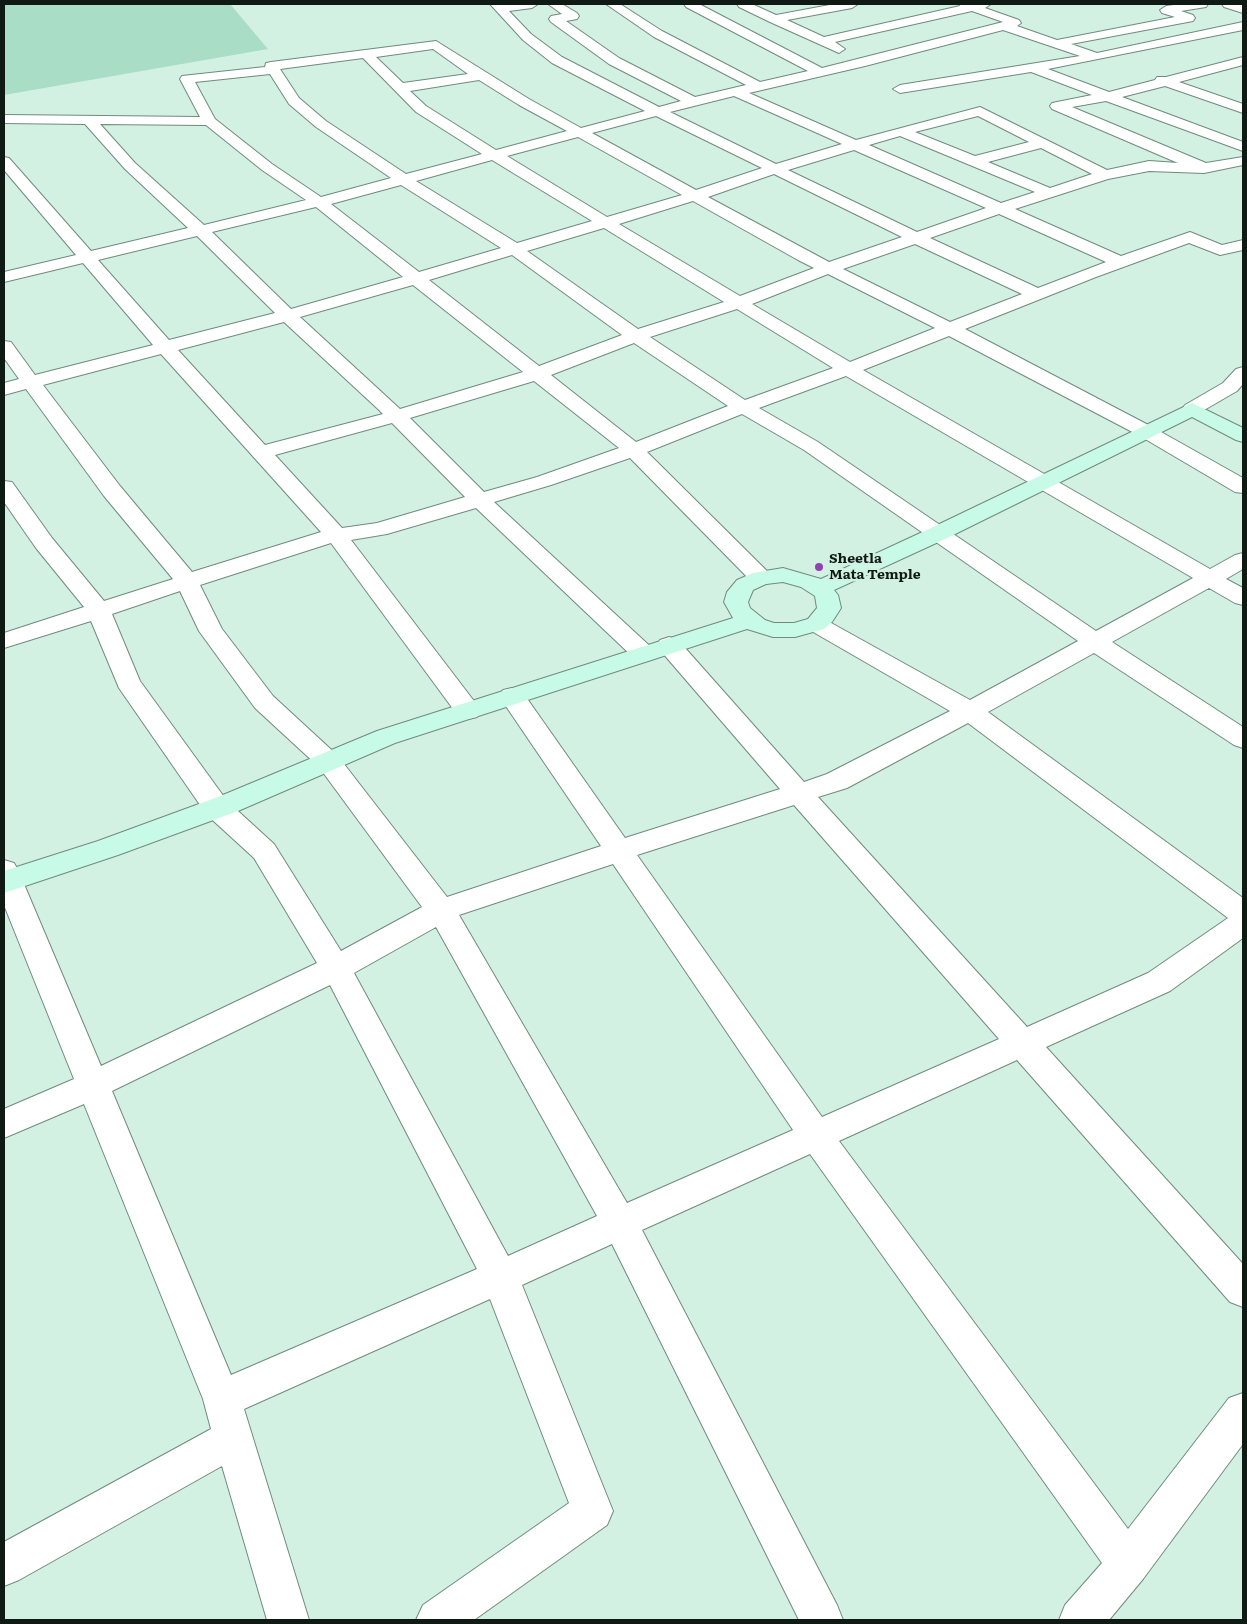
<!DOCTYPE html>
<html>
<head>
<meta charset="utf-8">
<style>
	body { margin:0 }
	#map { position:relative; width:1247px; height:1624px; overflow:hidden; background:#d3f1e2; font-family:Literata,serif }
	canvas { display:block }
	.frame { position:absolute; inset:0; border:5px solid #0f1a15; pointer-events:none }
</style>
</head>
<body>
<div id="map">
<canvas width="1247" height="1624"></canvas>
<div class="frame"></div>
</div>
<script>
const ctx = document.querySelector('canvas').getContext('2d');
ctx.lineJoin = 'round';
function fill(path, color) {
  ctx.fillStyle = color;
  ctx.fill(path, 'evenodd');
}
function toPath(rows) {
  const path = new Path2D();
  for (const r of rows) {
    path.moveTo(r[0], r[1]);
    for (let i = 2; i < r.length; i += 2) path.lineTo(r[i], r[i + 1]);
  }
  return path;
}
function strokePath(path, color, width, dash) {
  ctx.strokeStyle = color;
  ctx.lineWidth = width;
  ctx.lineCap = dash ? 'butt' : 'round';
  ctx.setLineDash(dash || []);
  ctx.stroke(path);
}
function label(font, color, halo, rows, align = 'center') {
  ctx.font = font + ' Literata,serif';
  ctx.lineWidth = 5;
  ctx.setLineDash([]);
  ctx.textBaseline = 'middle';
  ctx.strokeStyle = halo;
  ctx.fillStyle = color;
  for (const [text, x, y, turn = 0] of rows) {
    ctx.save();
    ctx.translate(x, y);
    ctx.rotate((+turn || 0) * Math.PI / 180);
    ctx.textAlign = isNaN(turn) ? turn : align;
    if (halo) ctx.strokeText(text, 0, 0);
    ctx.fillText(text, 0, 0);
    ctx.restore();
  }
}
const green = toPath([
	[4,4,230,4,268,49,4,95]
]);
const street = toPath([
	[490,4,538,4,532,8,509,11,531,34,562,57,659,107,681,101,609,64,551,22,549,19,551,16,562,14,548,4,562,4,577,13,579,16,577,19,566,21,619,58,695,97,746,85,654,37,606,4,620,4,662,31,760,82,808,71,686,7,684,4,699,4,822,68,1003,22,972,11,835,42,845,49,839,53,770,22,739,7,737,4,752,4,776,15,835,4,858,4,852,8,787,20,824,37,960,6,959,4,991,4,985,8,1019,20,1021,23,1017,26,1057,40,1175,17,1162,13,1160,10,1166,6,1182,4,1208,4,1206,7,1181,11,1193,15,1195,18,1193,21,1071,44,1097,53,1243,22,1243,30,1048,69,1109,92,1155,80,1157,77,1166,77,1243,57,1243,65,1179,82,1243,104,1243,113,1165,86,1122,97,1243,142,1243,151,1106,101,1072,107,1206,163,1243,157,1243,165,1204,173,1149,171,1108,179,1015,209,1121,256,1190,232,1222,245,1243,240,1243,250,1220,255,1189,243,1096,277,965,329,1154,428,1243,478,1243,493,1235,492,1140,436,949,336,863,370,1210,569,1235,555,1243,553,1243,569,1226,579,1243,588,1243,605,1235,603,1209,588,1112,642,1243,727,1243,748,1234,745,1094,653,988,712,1243,898,1243,938,1170,991,1046,1047,1243,1264,1243,1307,1230,1302,1017,1060,839,1141,1128,1529,1229,1398,1243,1393,1243,1444,1143,1579,1109,1620,1059,1620,1065,1605,1102,1563,810,1154,642,1230,837,1605,843,1620,799,1620,612,1244,522,1285,613,1511,607,1525,474,1620,416,1620,423,1605,569,1503,490,1299,244,1409,309,1620,267,1620,222,1466,19,1580,4,1586,4,1542,211,1429,203,1399,84,1104,4,1138,4,1109,74,1079,4,905,4,860,14,863,18,870,101,1066,317,963,254,858,207,815,119,688,91,621,4,648,4,633,84,607,36,548,4,502,4,481,12,482,52,538,104,601,173,579,104,496,26,389,4,395,4,383,19,379,4,358,4,341,11,342,35,375,153,345,83,263,4,282,4,272,76,255,4,170,4,157,9,158,91,251,188,228,125,169,85,124,4,123,4,115,200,117,180,79,182,76,265,67,266,63,271,62,436,41,529,99,581,128,645,111,552,63,523,40,490,4],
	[1003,30,1080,56,900,85,893,89,900,93,1031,72,1092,95,1052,103,1050,106,1052,109,1178,163,1149,161,1107,170,980,107,856,140,749,93,865,66,1003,30],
	[433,49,468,74,403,83,376,57,433,49],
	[363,58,416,112,482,154,406,174,326,121,299,98,280,69,363,58],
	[270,74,289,104,316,127,391,178,321,197,272,164,215,119,195,82,270,74],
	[479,80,519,105,567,131,496,150,426,106,410,91,479,80],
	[734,96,842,144,776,164,670,112,734,96],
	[656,116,762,168,696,190,592,133,656,116],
	[978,116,1029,142,975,156,915,132,978,116],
	[100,124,206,125,262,170,306,200,204,225,135,163,100,124],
	[900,136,1035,192,1001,203,869,145,900,136],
	[578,137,682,195,607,217,507,156,578,137],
	[1041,148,1092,174,1050,188,988,162,1041,148],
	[854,150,986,208,917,232,788,170,854,150],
	[492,160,592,221,517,243,416,181,492,160],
	[774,174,902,237,829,262,708,197,774,174],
	[401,185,501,248,419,272,331,204,401,185],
	[693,201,798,260,814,268,740,296,619,224,693,201],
	[316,207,403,277,291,309,212,232,316,207],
	[999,214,1106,262,1038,288,930,238,999,214],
	[604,228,724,302,638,329,527,251,604,228],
	[197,236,275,313,169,340,98,260,197,236],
	[915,244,1022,294,950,322,843,269,915,244],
	[512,255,622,335,539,366,429,280,512,255],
	[828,274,935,328,850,362,752,304,828,274],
	[413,285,523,372,400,409,300,317,413,285],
	[737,309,833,368,745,400,650,337,737,309],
	[284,322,378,409,383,414,265,445,178,350,284,322],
	[634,343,728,406,636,442,551,375,634,343],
	[161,354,321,532,192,572,120,486,43,385,161,354],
	[846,376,1193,578,1096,631,818,442,759,408,846,376],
	[534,381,619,448,537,477,484,492,410,418,534,381],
	[742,414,804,450,1078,641,970,700,824,619,816,617,808,619,804,624,808,629,950,711,827,774,804,782,678,640,669,637,660,640,657,645,660,650,780,789,625,838,521,690,512,688,503,690,499,696,601,846,447,897,337,755,273,696,222,629,200,585,331,543,459,717,468,719,477,717,481,711,477,705,351,540,387,534,476,508,635,659,644,662,653,659,656,654,653,649,494,502,551,485,630,458,753,583,761,585,769,583,772,578,769,573,647,452,742,414],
	[392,423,465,497,377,523,342,528,275,455,392,423],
	[180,591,199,631,255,708,319,767,422,907,341,951,274,844,227,801,140,681,112,614,180,591],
	[968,723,1228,918,1148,973,1027,1027,818,797,847,788,968,723],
	[794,805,999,1039,822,1117,637,855,794,805],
	[613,864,793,1130,627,1203,459,915,613,864],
	[436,927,597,1216,508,1256,354,973,436,927],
	[330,985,477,1269,231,1375,112,1091,330,985],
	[1222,4,1243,5,1243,13,1224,7,1222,4],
	[1243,367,1243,384,1237,391,1199,413,1192,415,1185,413,1182,409,1185,405,1223,383,1236,369,1243,367]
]);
const secondary = toPath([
	[1192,403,1243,428,1243,442,1236,440,1192,417,945,539,834,590,838,595,841,608,832,622,824,629,795,637,773,637,747,629,395,743,238,811,118,855,4,893,4,871,98,841,218,797,377,731,733,618,724,602,727,592,737,580,753,573,783,568,821,579,929,529,1192,403],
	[783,582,801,587,815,596,817,608,808,619,794,623,774,623,765,620,750,608,748,602,753,590,766,584,783,582]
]);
const markers = [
	[819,567,5,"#9141b1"]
];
const poiNames = [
	["Sheetla",829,559],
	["Mata Temple",829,575]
];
fill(green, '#a9ddc5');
strokePath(street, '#6f8b7e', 2);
strokePath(secondary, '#6f8b7e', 2);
fill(street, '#fff');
fill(secondary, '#c8fae8');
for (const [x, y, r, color] of markers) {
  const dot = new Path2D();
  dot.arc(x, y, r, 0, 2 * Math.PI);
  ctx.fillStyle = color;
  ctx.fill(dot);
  strokePath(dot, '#d3f1e2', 2);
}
label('bold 14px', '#0f1a15', '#d3f1e2', poiNames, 'left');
</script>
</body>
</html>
